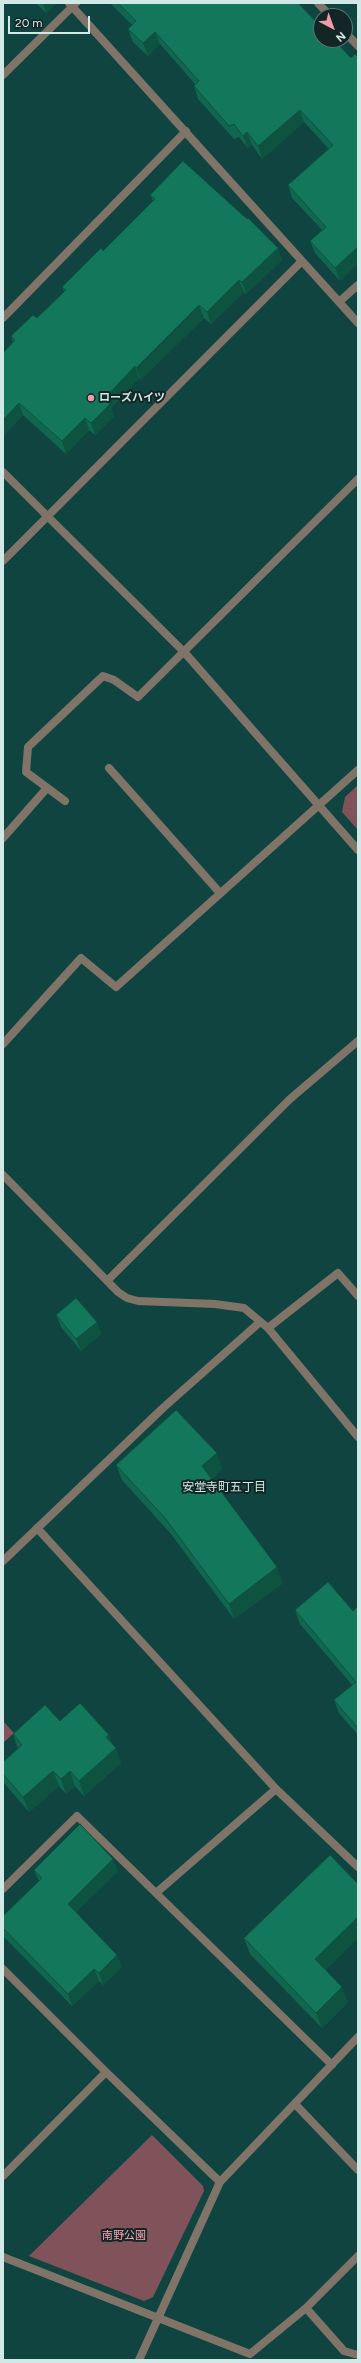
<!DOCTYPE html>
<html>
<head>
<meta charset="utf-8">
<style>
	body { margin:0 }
	#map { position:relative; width:361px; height:2363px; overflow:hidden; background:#104441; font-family:Figtree,sans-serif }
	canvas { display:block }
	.frame { position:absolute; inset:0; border:4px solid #d0e9e7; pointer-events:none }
	.north { position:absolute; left:313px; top:8px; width:40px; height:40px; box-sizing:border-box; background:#122725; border:1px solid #5e7573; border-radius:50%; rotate:139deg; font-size:11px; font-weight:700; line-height:16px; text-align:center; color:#d0e9e7 }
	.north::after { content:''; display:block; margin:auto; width:14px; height:18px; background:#f39aa8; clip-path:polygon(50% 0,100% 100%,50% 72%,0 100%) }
	.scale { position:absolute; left:8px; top:16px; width:82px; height:18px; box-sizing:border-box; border:2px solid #d0e9e7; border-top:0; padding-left:5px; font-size:12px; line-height:14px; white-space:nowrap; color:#d0e9e7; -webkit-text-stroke:3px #122725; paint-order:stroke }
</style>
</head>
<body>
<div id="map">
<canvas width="361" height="2363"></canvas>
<div class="frame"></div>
<div class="north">N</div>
<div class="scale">20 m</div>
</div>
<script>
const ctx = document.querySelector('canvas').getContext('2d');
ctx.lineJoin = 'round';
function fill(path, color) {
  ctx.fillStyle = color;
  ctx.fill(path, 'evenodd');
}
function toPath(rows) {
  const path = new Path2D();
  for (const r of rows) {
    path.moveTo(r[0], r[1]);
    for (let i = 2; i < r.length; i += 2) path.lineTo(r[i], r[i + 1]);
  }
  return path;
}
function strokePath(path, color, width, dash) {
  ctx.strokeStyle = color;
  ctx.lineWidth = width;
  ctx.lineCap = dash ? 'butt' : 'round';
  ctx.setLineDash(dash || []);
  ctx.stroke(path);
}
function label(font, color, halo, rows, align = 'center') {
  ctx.font = font + ' Figtree,"Noto Sans JP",sans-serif';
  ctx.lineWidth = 4;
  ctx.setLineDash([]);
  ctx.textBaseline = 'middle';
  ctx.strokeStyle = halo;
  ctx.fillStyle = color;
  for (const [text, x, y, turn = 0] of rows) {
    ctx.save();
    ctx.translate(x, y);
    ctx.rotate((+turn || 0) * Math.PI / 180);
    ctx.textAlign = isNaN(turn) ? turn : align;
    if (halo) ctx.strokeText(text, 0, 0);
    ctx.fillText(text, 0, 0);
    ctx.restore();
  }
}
const green = toPath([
	[358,785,358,830,342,812,345,797],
	[3,1721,14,1733,3,1743],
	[152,2135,203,2186,204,2191,153,2297,144,2301,29,2256]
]);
const street = toPath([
	[69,3,358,323],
	[318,3,330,16],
	[345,32,358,46],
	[3,75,76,3],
	[339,302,358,285],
	[3,318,186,131],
	[3,472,185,653,358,850],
	[3,561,302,261],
	[109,768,220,893],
	[65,801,26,772,28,747,103,676,114,680,138,697,358,479],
	[3,838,47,788],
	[3,1044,81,958,116,987,358,770],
	[3,1175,118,1292,127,1298,138,1301,215,1304,244,1308,268,1328,358,1437],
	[107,1281,290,1099,358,1041],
	[268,1328,338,1273,358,1296],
	[37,1528,276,1789,358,1867],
	[3,1561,164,1407,260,1322],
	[3,1889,77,1816,332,2065],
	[156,1893,276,1789],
	[3,1969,106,2072,220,2182],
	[295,2104,358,2170],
	[3,2176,106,2072],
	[3,2257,250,2354,306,2308,358,2256],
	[306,2308,344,2351,358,2355],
	[139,2360,220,2182,358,2037]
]);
const wall = toPath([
	[36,3,56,3,46,13],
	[110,3,298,3,334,40,340,281,315,253,310,241,322,230,292,198,288,185,329,149,304,122,262,159,252,145,248,148,239,137,234,139,198,99,194,86,195,84,160,44,148,56,133,42,128,29,132,25],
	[150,195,282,260,246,294,244,292,211,324,204,318,141,380,139,378,111,408,114,416,95,435,89,430,66,454,23,415,3,436,13,342,11,336,37,318,64,292,62,287,103,251,153,201],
	[56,1315,97,1322,101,1334,81,1351,61,1327],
	[116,1465,222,1469,212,1479,283,1583,234,1619,171,1534,122,1480],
	[358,1606,358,1735,339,1713,334,1700,352,1685,300,1624,295,1610,353,1611],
	[60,1721,112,1744,121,1763,84,1796,75,1786,66,1794,59,1786,29,1812,3,1782,3,1774,18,1749,13,1734],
	[34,1870,118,1871,76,1912,122,1967,103,1985,99,1981,72,2006,3,1936,3,1916,39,1881],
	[244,1938,325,1970,348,2002,322,2028,250,1954]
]);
const shadedWall = toPath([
	[44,3,56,3,46,13,43,4],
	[155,32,160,44,148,56,143,43],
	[300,110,304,122,262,159,258,146],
	[247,132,252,145,248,148,243,136],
	[358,247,358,264,340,281,335,268],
	[278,248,282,260,246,294,242,282],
	[239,280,244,292,211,324,207,312],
	[199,305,204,318,141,380,136,368],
	[135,366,139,378,111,408,114,416,95,435,91,423,105,398],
	[19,403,23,415,3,436,3,420],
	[85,418,89,430,66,454,62,441],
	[97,1322,101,1334,81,1351,76,1339],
	[217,1453,222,1469,208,1482,202,1466],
	[277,1567,283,1583,234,1619,229,1604],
	[109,1735,114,1749,116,1748,121,1763,84,1796,79,1781,106,1737],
	[53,1771,59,1786,29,1812,23,1797],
	[70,1771,75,1786,66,1794,61,1779],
	[113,1859,118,1871,72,1916,68,1904],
	[358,1917,358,1938,321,1975,315,1959],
	[117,1955,122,1967,103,1985,99,1973],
	[94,1969,99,1981,72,2006,68,1994],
	[342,1987,348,2002,322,2028,316,2013]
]);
const building = toPath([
	[118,3,298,3,321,27,321,40,334,40,351,58,355,54,358,57,358,247,335,268,310,241,326,227,288,185,333,145,300,110,258,146,247,132,243,136,234,124,229,126,194,86,199,81,155,32,143,43,128,29,136,21,118,3],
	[183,161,247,219,248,218,278,248,242,282,239,280,207,312,199,305,136,368,135,366,105,398,110,404,91,423,85,418,62,441,19,403,3,420,3,353,15,340,11,336,33,315,37,318,66,290,62,287,101,248,103,251,155,199,150,195,183,161],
	[76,1298,97,1322,76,1339,56,1315,76,1298],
	[176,1410,217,1453,202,1466,277,1567,229,1604,165,1518,116,1465,176,1410],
	[328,1582,353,1611,358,1606,358,1728,334,1700,356,1682,295,1610,328,1582],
	[80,1703,109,1735,106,1737,116,1748,79,1781,70,1771,61,1779,53,1771,23,1797,3,1774,3,1762,22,1745,13,1734,45,1705,60,1721,80,1703],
	[80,1824,113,1859,68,1904,117,1955,99,1973,94,1969,68,1994,3,1928,3,1916,42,1878,34,1870,80,1824],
	[330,1855,358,1884,358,1917,315,1959,342,1987,316,2013,244,1938,330,1855]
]);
const markers = [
	[91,398,4,"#f39aa8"]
];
const poiNames = [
	["ローズハイツ",99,398]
];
const parkNames = [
	["南野公園",124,2236]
];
const neighbourhoodNames = [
	["安堂寺町五丁目",224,1487]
];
fill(green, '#80535a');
strokePath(street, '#7f7467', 8);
fill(wall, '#10664f');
fill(shadedWall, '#0d5340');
fill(building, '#13775c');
strokePath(building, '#0d5340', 1);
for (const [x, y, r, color] of markers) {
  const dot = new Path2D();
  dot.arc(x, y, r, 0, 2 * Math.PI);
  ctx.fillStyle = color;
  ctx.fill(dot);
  strokePath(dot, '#122725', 1.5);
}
label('bold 11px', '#d0e9e7', '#122725', poiNames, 'left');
label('11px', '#f8a4b1', '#122725', parkNames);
label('12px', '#d0e9e7', '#122725', neighbourhoodNames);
</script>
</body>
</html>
